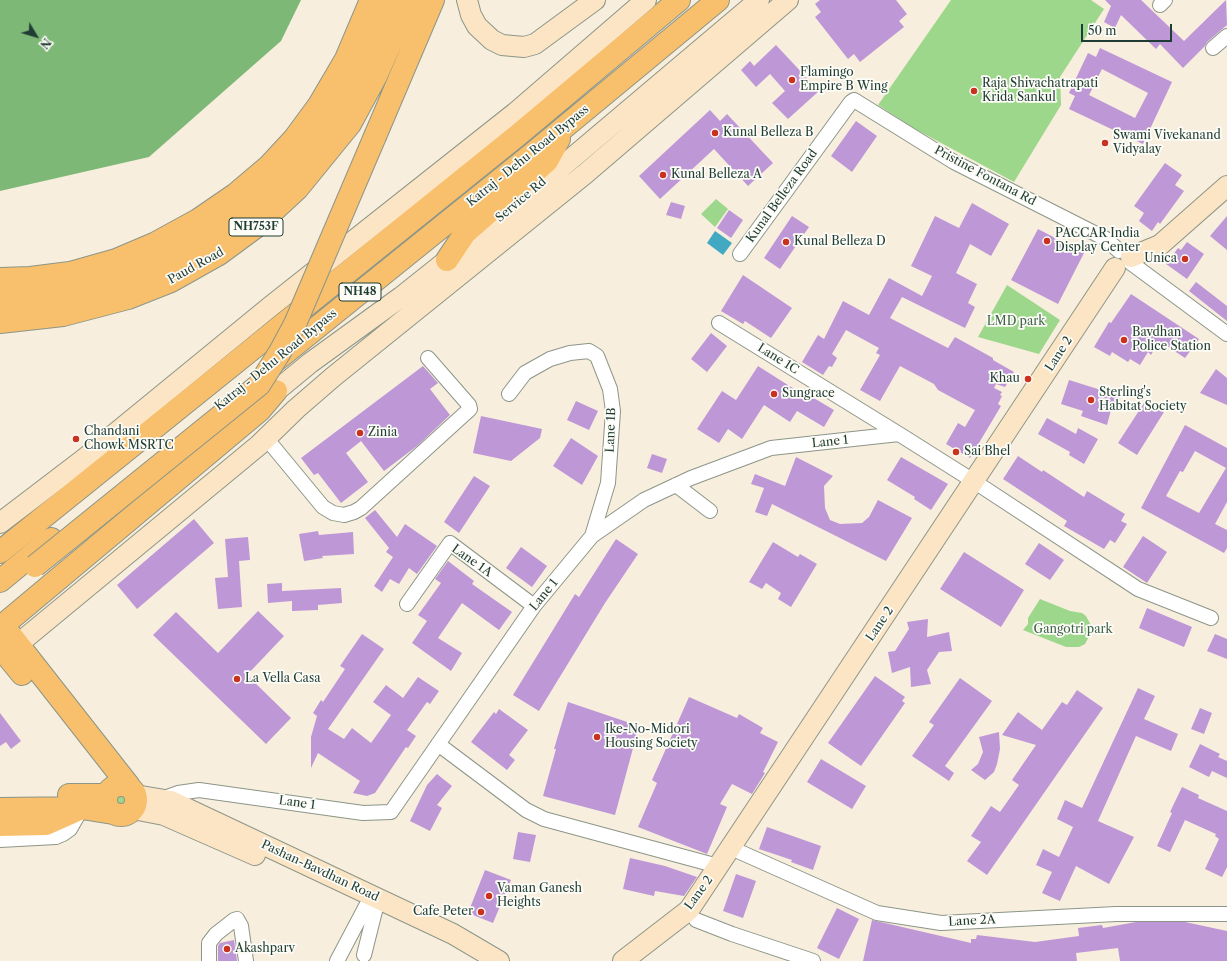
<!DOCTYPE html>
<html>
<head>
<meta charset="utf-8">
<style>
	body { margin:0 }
	#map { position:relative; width:1227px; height:961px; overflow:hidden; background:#f8eedd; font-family:"Libre Caslon Text",serif }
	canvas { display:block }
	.north { position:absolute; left:16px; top:16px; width:40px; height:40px; -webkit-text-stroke:3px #fdfcf7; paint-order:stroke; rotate:128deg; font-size:11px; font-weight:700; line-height:16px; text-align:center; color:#1f3d34 }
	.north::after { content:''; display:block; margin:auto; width:14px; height:18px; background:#1f3d34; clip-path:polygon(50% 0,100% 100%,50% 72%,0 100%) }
	.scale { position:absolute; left:1081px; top:24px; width:91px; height:18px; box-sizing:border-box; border:2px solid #1f3d34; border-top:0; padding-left:5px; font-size:12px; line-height:14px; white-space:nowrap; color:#1f3d34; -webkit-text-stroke:3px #fdfcf7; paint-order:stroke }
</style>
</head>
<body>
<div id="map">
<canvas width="1227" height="961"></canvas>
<div class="north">N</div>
<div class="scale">50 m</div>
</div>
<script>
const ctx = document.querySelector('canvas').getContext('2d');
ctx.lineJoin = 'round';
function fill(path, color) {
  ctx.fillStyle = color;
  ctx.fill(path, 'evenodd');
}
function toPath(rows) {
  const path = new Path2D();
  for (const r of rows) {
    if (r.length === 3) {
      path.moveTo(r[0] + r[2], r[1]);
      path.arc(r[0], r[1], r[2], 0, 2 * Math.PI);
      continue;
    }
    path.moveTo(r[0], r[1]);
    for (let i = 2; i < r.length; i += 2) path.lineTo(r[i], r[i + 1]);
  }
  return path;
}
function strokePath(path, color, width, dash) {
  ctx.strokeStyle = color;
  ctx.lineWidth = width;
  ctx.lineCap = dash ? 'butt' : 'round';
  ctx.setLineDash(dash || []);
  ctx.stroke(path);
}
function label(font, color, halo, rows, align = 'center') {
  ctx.font = font + ' "Libre Caslon Text",serif';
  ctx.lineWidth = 3.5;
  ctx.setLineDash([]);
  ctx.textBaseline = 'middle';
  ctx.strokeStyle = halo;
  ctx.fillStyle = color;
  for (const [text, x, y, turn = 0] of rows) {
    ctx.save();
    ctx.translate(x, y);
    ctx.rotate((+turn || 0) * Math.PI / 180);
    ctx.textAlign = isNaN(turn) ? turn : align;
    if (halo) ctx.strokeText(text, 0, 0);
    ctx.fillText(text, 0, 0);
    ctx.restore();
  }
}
const green = toPath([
	[951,0,1091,0,1104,9,1060,77,1061,105,1014,182,915,129,878,105],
	[716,199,728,209,715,227,701,214],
	[1007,285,1060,320,1039,354,978,337],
	[1040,599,1070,611,1082,613,1086,616,1092,627,1091,633,1085,644,1079,647,1066,647,1023,630,1028,624,1028,618],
	[122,786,133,792,126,813,120,814,108,796,116,787]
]);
const forest = toPath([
	[0,0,301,0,281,41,149,157,0,191]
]);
const water = toPath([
	[715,231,732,243,723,255,707,243]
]);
const building = toPath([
	[820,0,896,0,907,14,899,21,904,27,860,62,854,54,848,59,815,17,821,12,815,4],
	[1105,0,1141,0,1184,41,1226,0,1227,25,1207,42,1205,46,1183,68,1160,44,1156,49,1121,15,1115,28,1104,22,1111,6],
	[776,45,819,91,788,119,772,103,785,91,770,74,756,87,741,70,750,61,754,66],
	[1100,48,1172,82,1143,144,1069,109,1075,96,1069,93,1088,53,1096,57],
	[1102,69,1148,93,1135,118,1089,95],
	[710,110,720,121,727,114,773,163,748,186,714,149,660,199,639,176],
	[856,121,877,136,852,172,831,156],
	[1165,163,1182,175,1175,185,1184,191,1160,224,1158,222,1152,231,1139,221,1144,213,1134,206],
	[671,202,685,206,681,219,666,215],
	[972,203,1009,224,991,256,970,244,956,273,977,284,968,303,975,307,965,328,902,297,890,318,948,348,955,337,993,358,993,360,1014,372,1005,387,996,384,994,388,1002,392,1000,395,1002,396,998,404,1001,406,970,458,946,444,958,423,965,427,975,410,938,390,934,384,900,366,880,401,860,390,880,355,876,353,879,348,846,330,832,354,837,358,832,367,829,366,823,375,802,362,818,335,824,339,843,301,869,315,889,278,922,296,932,276,911,266,935,216,959,228],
	[729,210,743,220,731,238,717,228],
	[792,216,809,227,780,269,764,258],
	[1227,216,1227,250,1210,236],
	[1038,229,1084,253,1058,304,1011,280],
	[1187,242,1204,254,1187,279,1166,264,1178,248,1181,250],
	[743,275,792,308,771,338,745,321,743,324,721,311],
	[1196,282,1227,306,1227,321,1189,291],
	[1131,294,1199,339,1185,358,1159,341,1151,355,1148,352,1140,365,1130,359,1128,362,1112,352,1110,356,1094,347,1109,322,1111,323],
	[711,333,727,346,707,372,691,359],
	[423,366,438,383,430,389,450,415,417,446,384,471,361,441,346,453,368,482,341,503,318,473,314,475,301,458],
	[758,366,810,399,812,397,834,410,824,427,797,411,790,422,764,405,742,439,728,429,719,443,697,429,722,391,736,400],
	[1216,369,1227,378,1227,405,1200,393],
	[1069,380,1120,396,1115,411,1111,410,1107,425,1081,416,1083,411,1061,404],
	[1146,400,1164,412,1137,455,1118,443],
	[576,401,598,411,589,430,567,420],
	[481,416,542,429,540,438,511,461,473,453],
	[1047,418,1076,434,1078,428,1098,439,1084,464,1069,455,1070,452,1038,434],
	[1185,425,1227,448,1227,502,1215,524,1227,530,1227,548,1224,553,1141,508],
	[1195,451,1226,468,1199,513,1166,496,1180,471,1183,472],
	[571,438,598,456,582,485,553,466],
	[652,454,667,459,662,473,647,468],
	[1018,456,1042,472,1043,470,1084,497,1087,491,1125,514,1121,521,1127,524,1115,543,1110,540,1104,549,1064,526,1067,521,1003,479],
	[796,457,833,476,824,486,825,508,830,520,840,524,862,523,869,517,878,500,912,518,886,561,772,504,767,516,755,512,764,488,751,484,755,474,785,486],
	[901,457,948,484,931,510,914,499,915,497,887,480],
	[474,476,490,486,459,533,444,522],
	[375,510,397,537,405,524,437,546,417,574,409,568,399,584,390,579,382,592,374,586,393,557,386,552,389,548,365,518],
	[194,519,214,543,137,609,117,585],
	[318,531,319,535,353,532,354,554,322,556,323,558,304,561,299,534],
	[1143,536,1167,552,1147,583,1123,567],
	[248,537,250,560,239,561,242,607,218,609,215,578,228,577,225,539],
	[616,539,638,554,605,603,539,711,513,695,575,594,579,597],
	[773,542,798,557,800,554,817,564,791,607,778,599,781,593,766,583,762,589,749,582],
	[1039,543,1064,560,1050,580,1025,564],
	[521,547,547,566,532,587,506,568],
	[964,552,1024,590,1001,627,940,589],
	[448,561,474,581,472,584,512,612,499,630,462,603,438,638,462,653,451,671,412,643,427,621,418,615,441,583,435,579],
	[282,583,282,591,341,588,342,603,318,605,318,610,292,611,292,601,268,603,267,584],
	[1147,608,1192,627,1184,647,1139,628],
	[258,611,284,636,247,675,291,718,266,744,153,635,176,612,218,653],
	[928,619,927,637,949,632,952,651,939,652,927,670,931,684,911,687,910,667,892,673,888,652,895,651,909,629,907,622],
	[362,634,384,649,328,729,344,739,352,728,371,743,391,715,373,702,386,685,403,698,418,677,439,691,430,704,427,702,407,730,416,736,408,748,406,747,375,793,367,796,353,793,360,781,318,753,311,768,311,737,317,716,313,713,321,700,323,702,345,669,340,666],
	[1215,634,1227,639,1227,659,1207,651],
	[875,676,905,697,902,701,905,703,861,766,828,743],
	[960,678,992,701,945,766,954,773,949,781,912,756,934,725,929,722],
	[1138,688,1155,696,1144,719,1178,734,1171,751,1136,736,1098,821,1134,837,1109,884,1076,866,1060,901,1042,893,1052,872,1036,865,1043,849,1059,857,1073,827,1057,819,1065,800,1082,808],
	[1077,690,1103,708,987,875,967,861,981,842,971,836,991,806,1000,812,1019,785,1012,780,1036,745,1002,735,1018,712,1042,730,1062,702,1067,705],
	[689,697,737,718,739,714,763,728,760,733,778,742,763,772,765,773,752,794,732,784,720,804,727,807,707,854,638,827,657,783,652,780],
	[568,702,639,726,615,815,543,796,556,749,554,749],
	[1200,708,1212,713,1204,734,1191,729],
	[499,709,528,730,509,755,515,760,507,770,471,742,494,712,496,714],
	[0,713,21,741,11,749,6,742,0,746],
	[999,732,1000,749,997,764,994,772,985,780,971,770,978,764,983,752,979,737],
	[1200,744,1220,754,1218,757,1227,761,1227,778,1212,771,1209,777,1189,767],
	[821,759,866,786,852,809,807,782],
	[437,774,452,786,437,805,442,808,430,831,410,821,427,785],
	[1182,787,1199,795,1198,798,1227,811,1227,867,1222,877,1205,869,1219,839,1215,836,1216,834,1185,820,1170,852,1157,846,1172,813,1170,812],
	[767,827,821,846,813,870,791,862,792,860,759,849],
	[518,832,536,835,530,862,513,859],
	[630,858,665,866,697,877,684,896,655,891,654,896,623,889],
	[485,870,511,880,493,923,468,913],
	[736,874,756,881,743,918,723,911],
	[837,908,859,919,839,959,817,948],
	[872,920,971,943,971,939,976,939,977,935,1035,942,1079,936,1078,928,1102,925,1103,928,1136,922,1185,922,1227,931,1227,961,1120,961,1118,948,1076,953,1077,961,863,961],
	[234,940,237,961,218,961,218,946,220,943]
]);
const street = toPath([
	[1160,5,1165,0],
	[1213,48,1227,36],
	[740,254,851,102,854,100,954,162,1106,239,1119,251],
	[1131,263,1227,334],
	[719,323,899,434],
	[509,394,525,373,550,359,570,353,589,351,597,356,610,389,613,411,608,483,592,536],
	[266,438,323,507,333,513,344,515,354,512,361,508,470,409,469,405,428,358],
	[676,485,710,511],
	[407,604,450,543,534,606],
	[438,744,526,810,544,819,718,866],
	[164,798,178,793,199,790,363,813,391,812,534,606,592,536,644,500,691,478,771,448,899,434,975,482,1138,589,1211,618],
	[0,840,56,837,63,834,70,829,82,808],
	[731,848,877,913,941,923,1116,914,1227,914],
	[696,920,732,934,813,961],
	[364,955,375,911],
	[209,961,209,943,216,934,234,920,237,919,241,926,246,961],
	[337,961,366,906]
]);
const secondary = toPath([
	[467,0,471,15,477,26,492,40,502,45,524,47,535,44,595,0],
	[1131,257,1160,245,1227,186],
	[276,391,310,363,401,297,519,203,759,0],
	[0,523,84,459,271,306,515,113,646,0],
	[6,654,259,445,296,409,333,377,585,174,788,0],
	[135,795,171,801,453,934,499,961],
	[133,809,164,815,255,855],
	[623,961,689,910,1115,268]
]);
const primary = toPath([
	[376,134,433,0],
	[0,279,30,278,70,273,116,260,156,243,198,220,236,194,269,166,294,139,319,105,346,59,371,0],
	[0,301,31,299,75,291,120,278,162,261,207,237,247,210,281,178,309,147,334,113,360,65,390,0],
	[0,322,63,315,128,298,171,281,219,254,257,226,297,189,350,124,376,76,410,0],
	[0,647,22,674],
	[121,800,15],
	[129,786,9,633,6,626,8,621,260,410,276,391],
	[69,795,106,795],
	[0,809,82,808,113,813]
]);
const highway = toPath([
	[447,260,465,233,547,161,559,139],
	[274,362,532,154,718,0],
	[0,552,518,135,679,0],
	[0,581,51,539],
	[0,825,46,824,82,808]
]);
const primaryBridge = toPath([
	[35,566,259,385,280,352,295,324,376,134]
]);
const markers = [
	[792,80,4,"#c8321e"],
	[974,91,4,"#c8321e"],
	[715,133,4,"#c8321e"],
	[1105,143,4,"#c8321e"],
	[663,175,4,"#c8321e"],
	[1047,241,4,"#c8321e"],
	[786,242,4,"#c8321e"],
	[1185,259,4,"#c8321e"],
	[1124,340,4,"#c8321e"],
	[1028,379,4,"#c8321e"],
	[774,394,4,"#c8321e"],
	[1091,400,4,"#c8321e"],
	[360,433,4,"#c8321e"],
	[76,439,4,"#c8321e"],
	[956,452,4,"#c8321e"],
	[237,679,4,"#c8321e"],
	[597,737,4,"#c8321e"],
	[489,896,4,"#c8321e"],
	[481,912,4,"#c8321e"],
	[227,949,4,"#c8321e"]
];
const shields = [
	[256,227,54],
	[360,292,42]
];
const shieldNames = [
	["NH753F",256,227],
	["NH48",360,292]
];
const poiNames = [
	["Flamingo",800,73],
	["Empire B Wing",800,87],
	["Raja Shivachatrapati",982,84],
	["Krida Sankul",982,98],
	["Kunal Belleza B",723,133],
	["Swami Vivekanand",1113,136],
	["Vidyalay",1113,150],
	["Kunal Belleza A",671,175],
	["PACCAR India",1055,234],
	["Display Center",1055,248],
	["Kunal Belleza D",794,242],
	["Unica",1177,259,"right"],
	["Bavdhan",1132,333],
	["Police Station",1132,347],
	["Khau",1020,379,"right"],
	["Sterling's",1099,393],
	["Habitat Society",1099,407],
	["Sungrace",782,394],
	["Chandani",84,432],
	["Chowk MSRTC",84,446],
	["Zinia",368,433],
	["Sai Bhel",964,452],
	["La Vella Casa",245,679],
	["Ike-No-Midori",605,730],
	["Housing Society",605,744],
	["Vaman Ganesh",497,889],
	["Heights",497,903],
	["Cafe Peter",473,912,"right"],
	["Akashparv",235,949]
];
const streetNames = [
	["Katraj - Dehu Road Bypass",528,156,-39],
	["Pristine Fontana Rd",985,176,28],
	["Kunal Belleza Road",782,196,-54],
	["Service Rd",521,200,-40],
	["Paud Road",196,266,-29],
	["Lane 2",1059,354,-57],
	["Lane 1C",778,359,32],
	["Katraj - Dehu Road Bypass",276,360,-39],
	["Lane 1B",611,430,-88],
	["Lane 1",830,442,-6],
	["Lane 1A",472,561,35],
	["Lane 1",544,595,-51],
	["Lane 2",880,624,-56],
	["Lane 1",297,803,8],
	["Pashan-Bavdhan Road",320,871,25],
	["Lane 2",699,893,-54],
	["Lane 2A",972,921,-3]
];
const parkNames = [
	["LMD park",1016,322],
	["Gangotri park",1073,630]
];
fill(green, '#9dd78b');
fill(forest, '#7eb877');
fill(water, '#43a9c3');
fill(building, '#be97d7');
strokePath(street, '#8c9688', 16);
strokePath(secondary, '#8c9688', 22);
strokePath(primary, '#8c9688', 24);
strokePath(highway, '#8c9688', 24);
strokePath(street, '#fff', 14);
strokePath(secondary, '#fce5c4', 20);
strokePath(primary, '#f8bf6c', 22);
strokePath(highway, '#f8bf6c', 22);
strokePath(primaryBridge, '#8c9688', 24, []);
strokePath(primaryBridge, '#f8bf6c', 22);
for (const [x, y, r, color] of markers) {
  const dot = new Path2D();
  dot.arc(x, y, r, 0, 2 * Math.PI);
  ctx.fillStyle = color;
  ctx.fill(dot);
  strokePath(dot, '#fdfcf7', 1.5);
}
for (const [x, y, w] of shields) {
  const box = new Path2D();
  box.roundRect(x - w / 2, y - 9, w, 18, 3);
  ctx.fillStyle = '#fdfcf7';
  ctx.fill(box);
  strokePath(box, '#1f3d34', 1);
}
label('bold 11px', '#1f3d34', null, shieldNames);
label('12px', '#1f3d34', '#fdfcf7', poiNames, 'left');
label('12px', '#1f3d34', '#fdfcf7', streetNames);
label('12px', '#3e644a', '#fdfcf7', parkNames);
</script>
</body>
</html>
